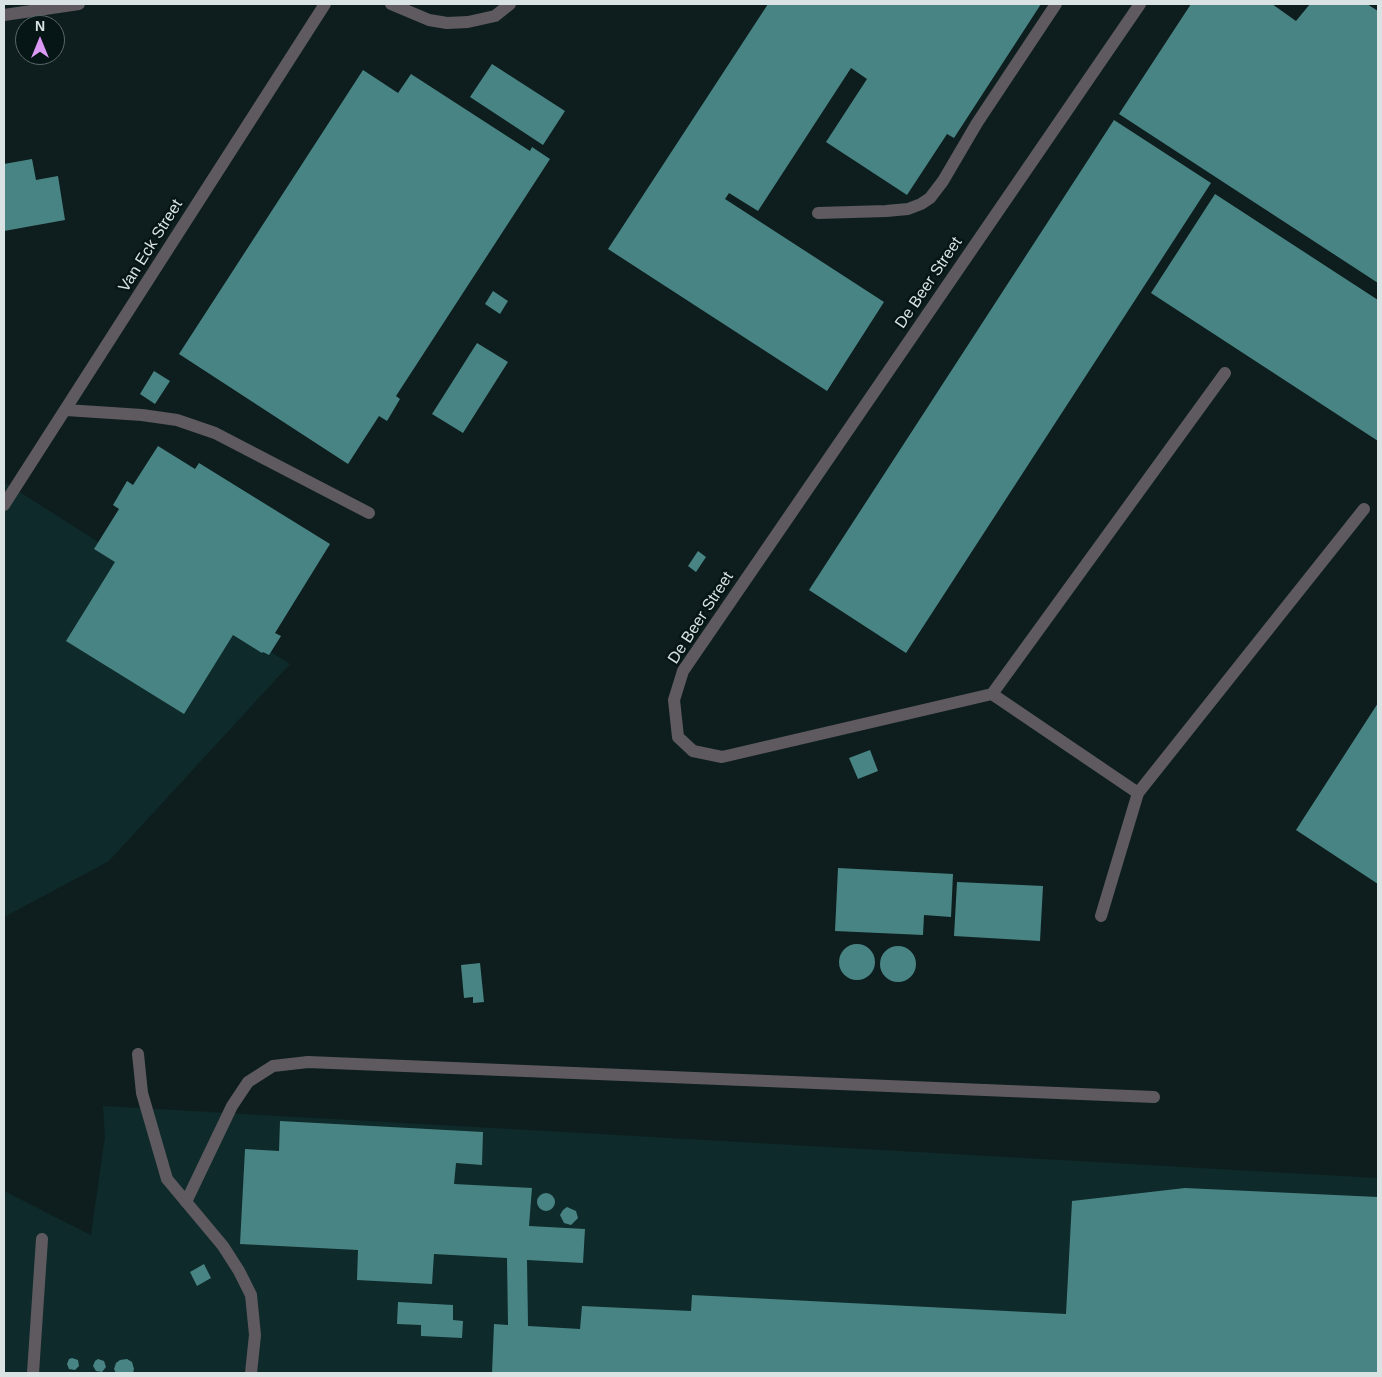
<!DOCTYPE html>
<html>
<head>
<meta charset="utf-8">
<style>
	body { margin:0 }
	#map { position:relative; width:1382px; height:1377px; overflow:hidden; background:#0e1e1e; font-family:Helvetica,sans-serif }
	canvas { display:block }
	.frame { position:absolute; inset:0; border:5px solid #d9e3e3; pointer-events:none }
	.north { position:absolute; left:15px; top:15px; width:50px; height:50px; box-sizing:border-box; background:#061515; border:1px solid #5a6767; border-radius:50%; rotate:0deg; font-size:14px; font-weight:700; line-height:20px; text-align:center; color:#d9e3e3 }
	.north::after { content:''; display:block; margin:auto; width:18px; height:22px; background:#db99f5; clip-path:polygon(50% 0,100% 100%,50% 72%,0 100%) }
</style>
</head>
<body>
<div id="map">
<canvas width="1382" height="1377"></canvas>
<div class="frame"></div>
<div class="north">N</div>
</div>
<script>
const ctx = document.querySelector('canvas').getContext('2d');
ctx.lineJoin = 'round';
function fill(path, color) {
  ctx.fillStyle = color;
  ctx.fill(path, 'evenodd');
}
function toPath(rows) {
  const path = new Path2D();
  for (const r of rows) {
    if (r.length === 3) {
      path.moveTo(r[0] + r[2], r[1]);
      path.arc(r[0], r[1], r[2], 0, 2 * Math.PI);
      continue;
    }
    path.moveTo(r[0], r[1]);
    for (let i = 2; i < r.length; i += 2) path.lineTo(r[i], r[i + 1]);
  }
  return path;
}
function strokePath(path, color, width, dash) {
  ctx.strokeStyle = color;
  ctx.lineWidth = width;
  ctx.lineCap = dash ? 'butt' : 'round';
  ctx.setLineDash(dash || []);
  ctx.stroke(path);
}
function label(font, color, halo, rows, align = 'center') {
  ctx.font = font + ' Helvetica,sans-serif';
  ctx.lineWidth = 5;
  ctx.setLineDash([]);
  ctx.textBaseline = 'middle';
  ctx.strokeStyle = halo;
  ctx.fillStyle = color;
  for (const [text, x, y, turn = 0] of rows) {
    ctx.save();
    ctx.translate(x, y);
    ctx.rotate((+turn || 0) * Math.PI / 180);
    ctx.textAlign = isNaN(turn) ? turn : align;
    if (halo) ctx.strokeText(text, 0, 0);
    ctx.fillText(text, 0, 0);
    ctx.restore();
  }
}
const built = toPath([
	[4,482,290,664,109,861,4,917],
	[103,1106,1378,1178,1378,1373,4,1373,4,1191,91,1235,105,1136]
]);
const building = toPath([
	[768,4,1041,4,954,138,947,134,907,195,826,142,867,79,851,68,758,211,729,193,725,199,884,302,827,391,608,249],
	[1191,4,1272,4,1296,21,1310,4,1367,4,1378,11,1378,283,1119,114],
	[492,64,565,111,543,145,470,97],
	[363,70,398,93,411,74,530,151,532,147,550,159,396,396,400,399,387,421,379,416,348,464,179,354],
	[1114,120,1211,183,906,653,809,590],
	[32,159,36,180,58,176,65,220,4,231,4,164],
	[1215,194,1378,300,1378,441,1151,293],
	[493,291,508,301,500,314,485,304],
	[477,343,508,362,463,433,432,414],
	[154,371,170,381,155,404,140,394],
	[158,446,195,469,199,463,330,544,275,633,281,636,269,655,263,652,262,653,233,635,184,714,66,641,115,562,94,549,119,509,113,505,127,481,133,485],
	[698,551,706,557,696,572,688,566],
	[1378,703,1378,884,1296,830],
	[870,750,878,771,858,779,849,758],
	[838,868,953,874,951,917,924,915,923,935,835,931],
	[957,882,1043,886,1040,941,954,936],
	[857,962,18],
	[898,964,18],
	[480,963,484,1002,473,1003,473,997,464,998,461,965],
	[280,1121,483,1132,482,1165,456,1163,454,1184,532,1188,529,1226,585,1229,583,1263,527,1260,528,1326,580,1329,582,1306,691,1311,692,1295,1066,1314,1072,1201,1185,1188,1378,1197,1378,1373,492,1373,494,1324,508,1325,507,1258,434,1254,432,1284,357,1280,358,1250,240,1244,245,1149,279,1151],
	[546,1202,9],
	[567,1207,576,1211,578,1218,571,1225,564,1223,560,1215,563,1210],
	[204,1264,211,1278,197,1286,190,1272],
	[398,1302,453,1305,453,1320,463,1321,462,1338,421,1336,421,1325,397,1324],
	[72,1358,78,1360,79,1366,75,1370,69,1369,67,1364,69,1359],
	[98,1359,104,1361,106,1367,102,1372,96,1371,93,1366,95,1361],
	[127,1359,132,1362,134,1369,133,1373,116,1373,114,1369,116,1363,120,1360]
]);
const service = toPath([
	[391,4,429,20,447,23,468,22,495,16,510,4],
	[1140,4,683,671,674,700,678,737,693,751,722,757,992,694,1225,373],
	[4,15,79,4],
	[818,213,886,211,908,209,921,204,930,198,943,181,977,123,1056,4],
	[66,410,142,415,177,420,215,433,369,513],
	[4,505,325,4],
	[992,694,1138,793,1364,509],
	[1101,916,1138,793],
	[138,1054,142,1093,167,1179,223,1246,239,1271,251,1295,255,1335,251,1373],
	[186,1202,232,1106,248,1082,273,1066,308,1062,1154,1097],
	[33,1373,42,1239]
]);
const streetNames = [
	["Van Eck Street",151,246,-58],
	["De Beer Street",929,283,-56],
	["De Beer Street",701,618,-57]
];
fill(built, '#0f2a2a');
fill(building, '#498484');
strokePath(service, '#5e5a60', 12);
label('16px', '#d9e3e3', '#061515', streetNames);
</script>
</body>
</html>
